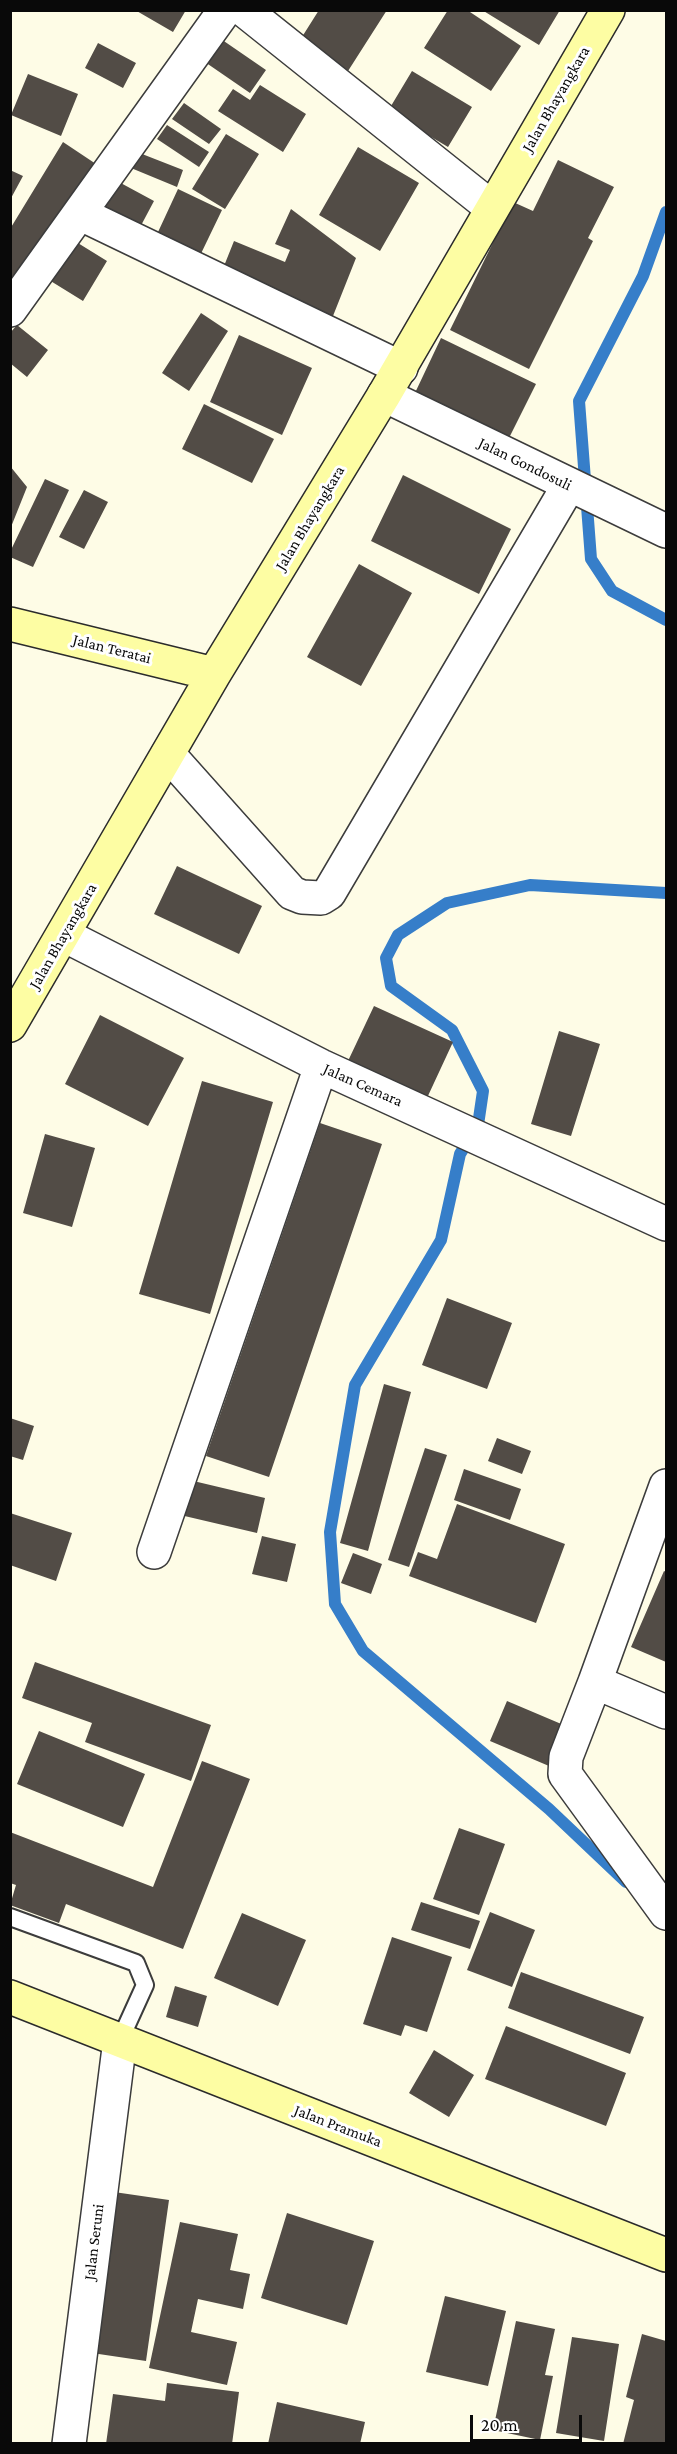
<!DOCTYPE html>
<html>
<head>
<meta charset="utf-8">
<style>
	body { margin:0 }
	#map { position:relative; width:677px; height:2454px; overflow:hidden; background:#fefce6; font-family:"Crimson Pro",serif }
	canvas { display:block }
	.frame { position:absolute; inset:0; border:12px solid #090909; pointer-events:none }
	.scale { position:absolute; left:470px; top:2415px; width:112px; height:27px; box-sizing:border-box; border:3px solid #090909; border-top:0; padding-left:8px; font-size:18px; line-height:21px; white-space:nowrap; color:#090909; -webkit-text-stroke:4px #fff; paint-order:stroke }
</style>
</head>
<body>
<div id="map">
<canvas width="677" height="2454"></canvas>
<div class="frame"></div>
<div class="scale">20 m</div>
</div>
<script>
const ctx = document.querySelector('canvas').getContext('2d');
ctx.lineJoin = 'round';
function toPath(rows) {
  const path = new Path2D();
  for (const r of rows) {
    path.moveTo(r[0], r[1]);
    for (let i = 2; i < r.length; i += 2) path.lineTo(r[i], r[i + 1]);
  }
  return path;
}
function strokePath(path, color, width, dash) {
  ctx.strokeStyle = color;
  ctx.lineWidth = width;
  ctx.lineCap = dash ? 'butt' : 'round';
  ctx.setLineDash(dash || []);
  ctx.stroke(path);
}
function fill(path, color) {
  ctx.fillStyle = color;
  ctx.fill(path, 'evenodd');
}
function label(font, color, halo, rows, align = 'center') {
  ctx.font = font + ' "Crimson Pro",serif';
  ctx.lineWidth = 6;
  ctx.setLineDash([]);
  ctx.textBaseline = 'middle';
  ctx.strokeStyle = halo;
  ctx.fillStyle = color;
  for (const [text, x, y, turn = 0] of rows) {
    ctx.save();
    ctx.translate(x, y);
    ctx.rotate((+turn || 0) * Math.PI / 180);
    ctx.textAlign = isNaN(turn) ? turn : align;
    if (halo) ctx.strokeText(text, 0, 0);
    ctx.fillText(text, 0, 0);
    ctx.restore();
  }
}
const stream = toPath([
	[666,212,643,276,579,401,591,559,612,591,666,620],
	[626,1882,549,1809,363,1651,335,1604,330,1532,355,1385,441,1240,460,1154,478,1125,483,1091,452,1030,391,986,386,958,398,935,447,903,530,885,666,893]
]);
const building = toPath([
	[135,10,186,10,173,32],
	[319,10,387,10,341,82,295,48],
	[448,10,467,10,521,46,491,91,424,48],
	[482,10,560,10,539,45],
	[218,37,266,70,250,93,202,60],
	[98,43,136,63,123,88,85,68],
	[412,71,472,107,448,147,388,111],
	[28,74,78,94,61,136,11,115],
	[260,85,306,114,283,152,218,111,233,89,250,100],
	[184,103,221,129,209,144,172,119],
	[167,125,209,152,199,167,157,139],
	[226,134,259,154,225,209,192,189],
	[63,142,96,164,10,290,10,229],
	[358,147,419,183,380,251,319,215],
	[137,152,183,170,177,187,131,168],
	[558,160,614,187,588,238,593,241,529,369,450,330,513,202,533,211],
	[10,170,23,176,10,200],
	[117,181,154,201,137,233,100,214],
	[178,189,222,210,195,266,152,245],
	[291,209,356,258,331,321,220,276,234,241,285,262,290,250,275,244],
	[73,240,107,261,83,301,49,280],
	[201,313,228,331,189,391,162,373],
	[17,325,48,350,27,377,10,363,10,333],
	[239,335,312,368,282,435,210,402],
	[441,338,536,384,508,440,414,395],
	[204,404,274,439,252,483,182,449],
	[10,466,27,487,11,527,10,527],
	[403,475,511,529,479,594,371,541],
	[45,479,69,490,33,567,10,557,10,552],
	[84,490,108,502,84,549,59,537],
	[359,564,412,593,361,686,307,657],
	[177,866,262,906,239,954,154,914],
	[374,1006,453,1042,427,1098,348,1061],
	[100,1015,184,1058,148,1126,65,1084],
	[559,1031,600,1044,571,1136,531,1124],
	[202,1081,273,1102,210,1314,139,1294],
	[320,1123,382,1144,269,1477,206,1456],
	[45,1134,95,1148,72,1227,23,1213],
	[447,1298,512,1323,487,1389,422,1365],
	[384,1384,411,1392,368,1551,340,1543],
	[10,1418,34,1426,23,1460,10,1456],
	[497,1438,531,1451,522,1474,488,1461],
	[425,1448,447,1455,409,1567,388,1560],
	[464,1469,521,1489,510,1520,454,1500],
	[185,1479,265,1498,257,1533,176,1514],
	[457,1504,565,1544,536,1623,409,1576,418,1552,437,1559],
	[10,1513,72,1533,56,1581,10,1565],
	[262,1536,296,1544,287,1582,252,1574],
	[353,1553,382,1564,371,1594,341,1583],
	[664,1571,666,1572,666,1662,631,1647],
	[35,1662,211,1725,191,1781,85,1742,92,1723,22,1698],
	[507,1701,566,1726,549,1766,490,1741],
	[39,1731,145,1774,123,1827,17,1784],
	[202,1761,250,1779,183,1949,66,1904,59,1923,10,1905,16,1885,10,1883,10,1832,153,1887],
	[459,1828,505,1844,479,1915,433,1899],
	[421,1902,480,1921,470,1949,411,1930],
	[490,1912,535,1930,512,1987,467,1970],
	[242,1913,306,1940,278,2006,214,1978],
	[392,1937,452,1957,427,2032,405,2025,401,2036,363,2024],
	[521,1972,644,2017,630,2054,508,2008],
	[175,1986,207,1996,198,2027,166,2017],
	[506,2026,626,2073,606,2126,485,2079],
	[434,2050,474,2075,449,2117,409,2093],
	[114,2192,169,2200,146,2361,92,2353],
	[287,2213,374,2241,347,2325,261,2298],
	[180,2222,238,2234,230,2270,250,2274,243,2309,198,2299,191,2332,237,2342,227,2385,149,2368],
	[445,2296,506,2311,488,2386,426,2372],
	[516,2321,555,2329,545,2375,553,2376,540,2440,493,2430],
	[642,2334,666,2341,666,2444,623,2444,634,2400,626,2397],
	[572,2337,619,2344,604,2441,556,2433],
	[167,2383,239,2392,232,2444,106,2444,113,2394,165,2401],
	[277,2402,365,2422,360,2444,268,2444]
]);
const lane = toPath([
	[10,1917,136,1963,145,1985,120,2040]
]);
const street = toPath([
	[244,10,492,208],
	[81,214,401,368],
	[10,310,225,10],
	[384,395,666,531],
	[168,754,292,893,302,897,321,898,329,893,569,485],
	[64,935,321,1066,666,1224],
	[666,1486,595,1682,666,1712],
	[154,1552,321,1066],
	[595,1682,566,1757,565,1774,666,1913],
	[69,2444,120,2040]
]);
const secondary = toPath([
	[10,624,214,674],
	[10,1025,214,674,384,395,608,10],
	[10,1997,666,2255]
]);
const streetNames = [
	["Jalan Bhayangkara",556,99,-60],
	["Jalan Gondosuli",525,464,26],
	["Jalan Bhayangkara",310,518,-59],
	["Jalan Teratai",112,649,14],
	["Jalan Bhayangkara",63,936,-60],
	["Jalan Cemara",363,1085,24],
	["Jalan Pramuka",338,2126,21],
	["Jalan Seruni",94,2242,-83]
];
strokePath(stream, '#367ec9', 12);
fill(building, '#524c46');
strokePath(lane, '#3c3c3c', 20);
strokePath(street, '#3c3c3c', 36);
strokePath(secondary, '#2b2b2b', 36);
strokePath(lane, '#fff', 16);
strokePath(street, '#fff', 33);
strokePath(secondary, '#fdfda3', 33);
label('16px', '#090909', '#fff', streetNames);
</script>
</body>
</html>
